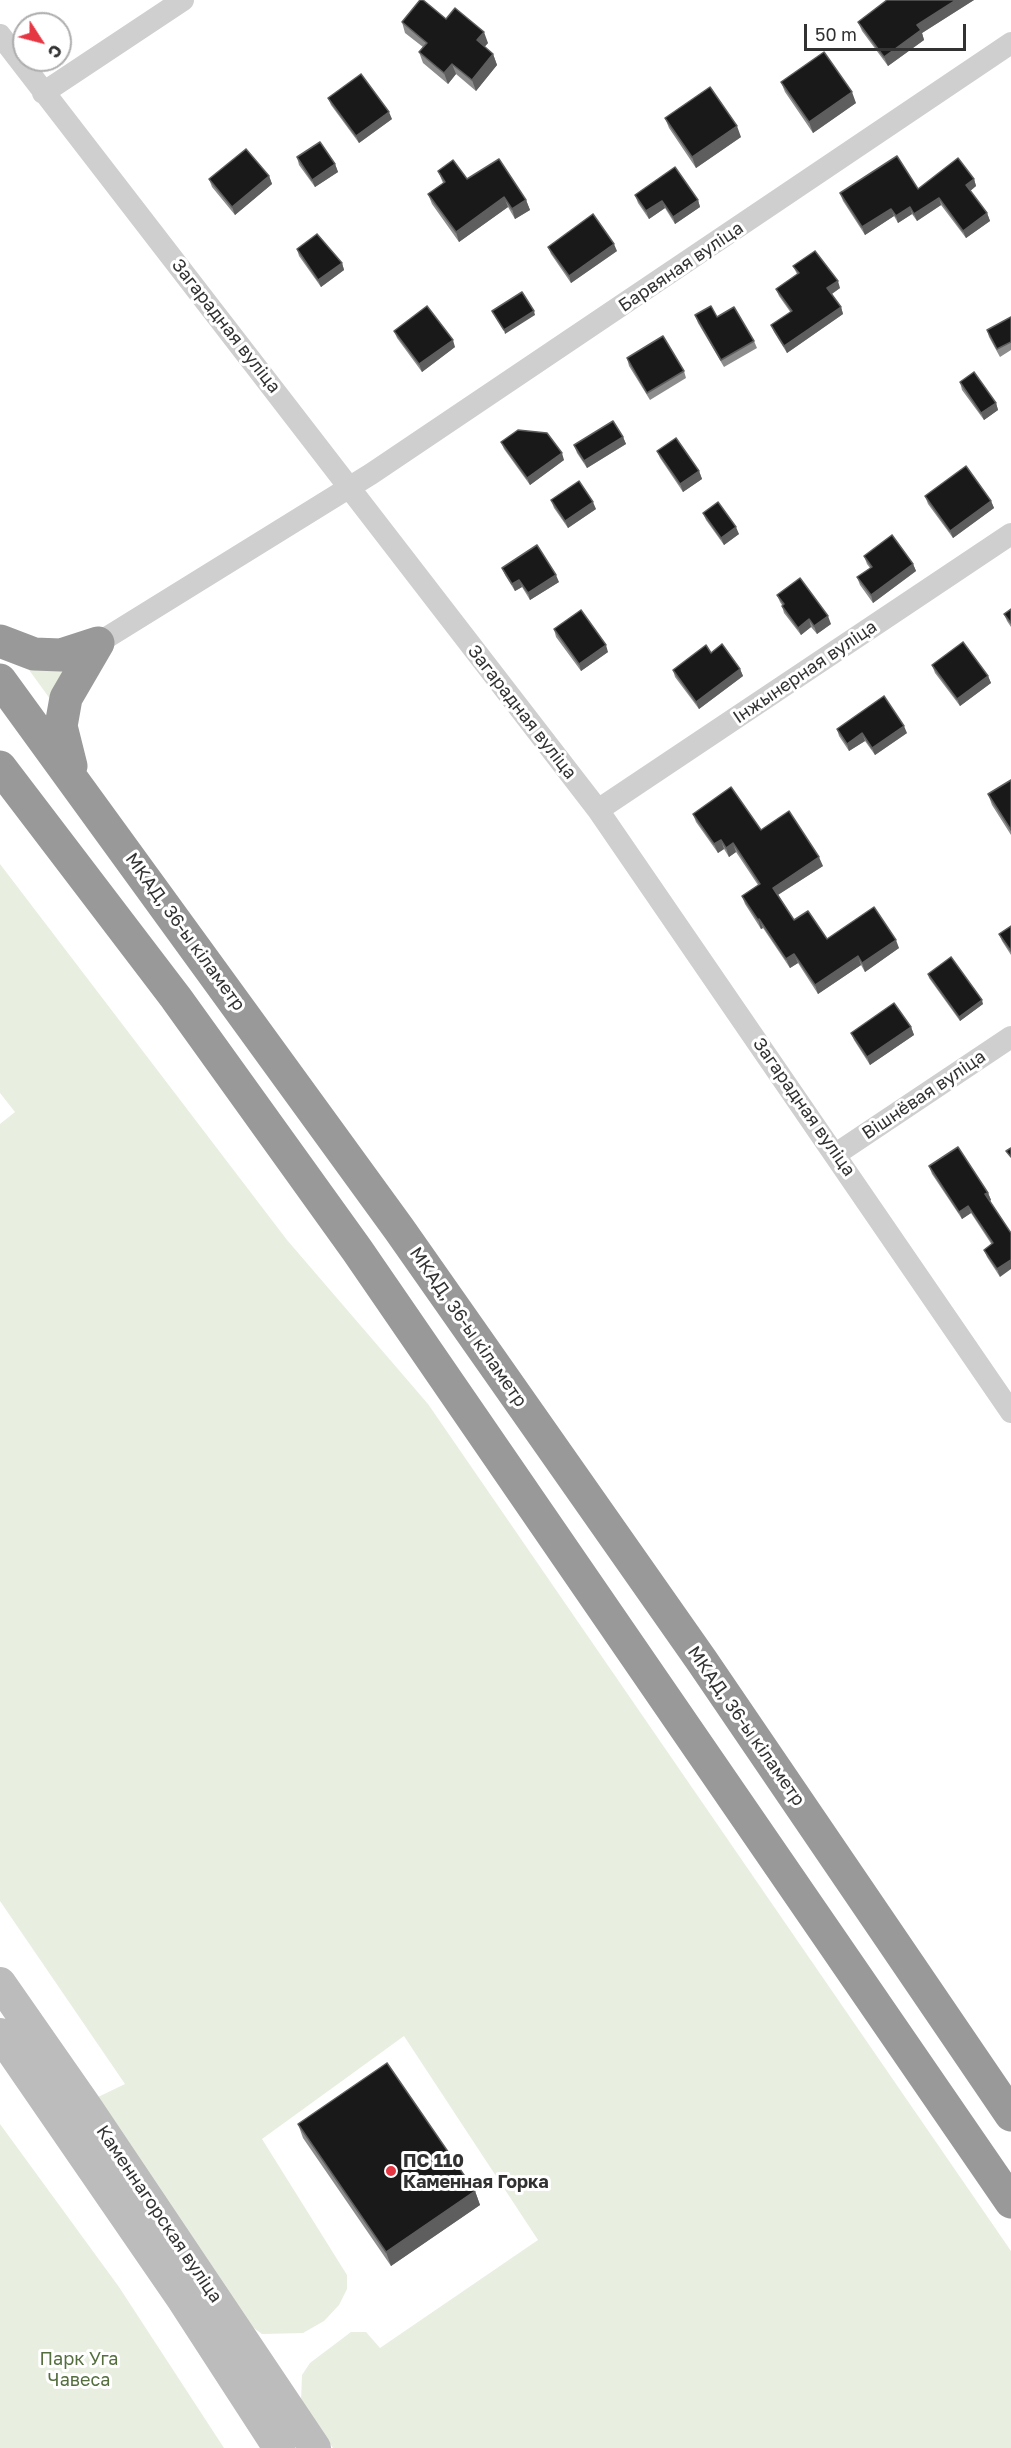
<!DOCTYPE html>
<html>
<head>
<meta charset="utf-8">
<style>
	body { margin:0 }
	#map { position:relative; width:1011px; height:2448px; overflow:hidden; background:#fff; font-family:"Golos Text",sans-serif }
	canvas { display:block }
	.north { position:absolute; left:12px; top:12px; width:60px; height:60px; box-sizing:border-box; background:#fff; border:2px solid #adadad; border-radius:50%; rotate:126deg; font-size:16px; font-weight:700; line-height:24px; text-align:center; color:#323232 }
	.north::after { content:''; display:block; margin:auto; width:21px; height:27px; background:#e53743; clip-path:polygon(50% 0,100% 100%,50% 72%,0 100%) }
	.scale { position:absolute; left:804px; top:24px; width:162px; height:27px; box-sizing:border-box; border:3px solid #323232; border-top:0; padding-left:8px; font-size:18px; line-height:21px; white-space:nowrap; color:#323232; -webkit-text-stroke:4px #fff; paint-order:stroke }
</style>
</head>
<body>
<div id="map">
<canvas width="1011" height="2448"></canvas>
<div class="north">С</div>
<div class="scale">50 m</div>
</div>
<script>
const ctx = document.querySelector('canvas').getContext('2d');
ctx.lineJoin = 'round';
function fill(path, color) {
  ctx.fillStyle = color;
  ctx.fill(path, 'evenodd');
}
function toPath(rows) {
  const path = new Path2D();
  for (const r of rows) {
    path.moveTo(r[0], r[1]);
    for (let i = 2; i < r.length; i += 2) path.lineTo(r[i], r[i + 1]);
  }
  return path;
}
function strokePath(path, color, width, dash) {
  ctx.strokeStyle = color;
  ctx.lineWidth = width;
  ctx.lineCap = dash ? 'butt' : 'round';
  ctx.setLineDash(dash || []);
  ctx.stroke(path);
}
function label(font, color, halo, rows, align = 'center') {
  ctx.font = font + ' "Golos Text",sans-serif';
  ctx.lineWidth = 6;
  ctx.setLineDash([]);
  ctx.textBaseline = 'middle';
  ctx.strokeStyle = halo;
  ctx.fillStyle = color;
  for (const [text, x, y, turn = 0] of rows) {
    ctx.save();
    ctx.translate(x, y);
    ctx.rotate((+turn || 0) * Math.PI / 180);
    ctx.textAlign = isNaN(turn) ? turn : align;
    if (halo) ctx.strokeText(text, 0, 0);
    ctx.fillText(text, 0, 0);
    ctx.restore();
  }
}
const green = toPath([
	[24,663,70,663,53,703],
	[0,864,287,1240,428,1404,1011,2251,1011,2448,333,2448,301,2402,302,2375,310,2363,351,2332,366,2332,380,2348,538,2240,404,2036,262,2139,347,2275,347,2289,339,2305,324,2321,303,2333,262,2334,251,2326,96,2098,125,2084,0,1901,0,1124,15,1112,0,1093],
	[0,2124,119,2287,224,2448,0,2448]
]);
const street = toPath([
	[0,35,598,810,1011,1412],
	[43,93,183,0],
	[98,643,371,474,1011,43],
	[598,810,1011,534],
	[836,1154,1011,1037]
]);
const secondary = toPath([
	[0,1983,85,2105,315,2448],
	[0,2034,183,2300,279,2448]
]);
const highway = toPath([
	[0,641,34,654,61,655,98,643],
	[0,680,399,1229,702,1661,1011,2115],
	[71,766,61,726,66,698,98,643],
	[0,767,176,998,357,1250,1011,2202]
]);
const wall = toPath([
	[887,0,974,0,922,33,924,40,888,66,862,31,858,22],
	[446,19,488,43,484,47,493,54,497,65,476,91,456,74,448,84,423,63,419,52,423,47,405,33,402,22],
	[781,82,856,103,813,133,785,92],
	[328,98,392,119,359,143,331,105],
	[665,118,741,137,696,168,669,128],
	[297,157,335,164,338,172,315,187,299,165],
	[438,171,467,179,526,200,530,210,515,219,508,207,459,242,432,204,428,194,443,183],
	[269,176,272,184,235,215,212,187,209,179],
	[974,179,976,186,970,191,987,213,990,221,966,238,941,205,917,221,912,214,898,223,894,216,865,235,843,201,840,193,918,189],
	[635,195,698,200,700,207,675,224,665,208,649,219,638,203],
	[548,247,617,251,571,283,551,254],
	[297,249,342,263,344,270,321,287,299,256],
	[793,266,840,288,832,294,841,307,843,314,787,353,774,332,771,325,791,313,779,296,776,289,797,274],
	[695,315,717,317,754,341,757,348,724,367,698,323],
	[1011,317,1011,350,1000,357,989,337,987,330],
	[394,331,455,347,422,372,397,338],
	[627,358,684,371,686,378,650,400,629,366],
	[960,382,996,403,998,410,984,420,962,390],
	[623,437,626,444,587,468,577,453,574,445],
	[501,442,564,460,530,485,504,449],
	[657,451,699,471,702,479,683,492,660,458],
	[925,496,991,501,994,508,953,538,928,504],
	[551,500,596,509,568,528,554,508],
	[703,513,739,534,724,545,706,520],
	[864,556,913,564,916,571,873,603,860,585,857,577,870,568,867,564],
	[502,568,559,582,530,600,522,587,515,591,505,575],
	[777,595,831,624,817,634,811,627,801,635,784,613,782,606,782,605,780,602],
	[1011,609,1011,627,1007,621,1004,614],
	[554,629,608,652,581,671,556,637],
	[711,653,740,669,743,676,699,709,675,677,673,670],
	[932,665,988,676,991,683,960,706,935,673],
	[837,729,907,733,875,755,865,741,849,751,839,736],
	[1011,780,1011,835,992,805,988,794],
	[693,814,761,830,823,866,778,895,794,920,827,939,899,948,865,972,861,965,818,994,798,963,790,968,763,928,761,929,745,904,742,896,758,885,736,852,729,857,724,849,718,853,696,822],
	[1011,926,1011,955,1002,941,999,934],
	[928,974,983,1004,960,1021,929,978],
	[911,1027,914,1035,870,1065,854,1040,851,1033],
	[929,1166,988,1193,991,1200,990,1201,1000,1277,987,1257,984,1250,992,1245,971,1213,962,1219,932,1174],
	[298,2124,475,2191,480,2205,391,2266,303,2138]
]);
const shadedWall = toPath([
	[956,0,974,0,922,33,924,40,888,66,884,57,917,25],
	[484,32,488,43,481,51,477,40],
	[493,54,497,65,476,91,472,80],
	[452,64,456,74,448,84,444,73],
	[852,92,856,103,813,133,809,122],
	[389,112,392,119,359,143,356,136],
	[737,126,741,137,696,168,692,157],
	[335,164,338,172,315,187,312,180],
	[269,176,272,184,235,215,232,207],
	[974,179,976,186,969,192,966,185],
	[504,197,508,207,459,242,456,232],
	[939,198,941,205,917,221,914,214],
	[526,200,530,210,515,219,512,209],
	[698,200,700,207,675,224,673,217],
	[662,201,665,208,649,219,646,211],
	[910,207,912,214,898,223,896,216],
	[891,209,894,216,865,235,862,227],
	[987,213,990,221,966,238,963,231],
	[614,244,617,251,571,283,569,276],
	[342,263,344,270,321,287,318,280],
	[838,281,840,288,830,295,827,288],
	[841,307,843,314,787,353,784,346],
	[534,311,535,315,505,334,504,330],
	[453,340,455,347,422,372,419,364],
	[996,403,998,410,984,420,981,413],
	[623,437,626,444,587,468,584,461],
	[562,453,564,460,530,485,527,478],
	[699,471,702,479,683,492,680,484],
	[991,501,994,508,953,538,950,531],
	[593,502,596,509,568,528,565,521],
	[736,527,739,534,724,545,721,538],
	[913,564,916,571,873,603,871,595],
	[556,575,559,582,530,600,528,593],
	[519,580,522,587,515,591,512,584],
	[828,616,831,624,817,634,814,626],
	[809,619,811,627,801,635,798,628],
	[606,645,608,652,581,671,579,664],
	[740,669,743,676,699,709,696,702],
	[988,676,991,683,960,706,957,699],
	[904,726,907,733,875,755,872,748],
	[862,733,865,741,849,751,847,744],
	[721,840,724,849,718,853,714,844],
	[733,843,736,852,729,857,726,848],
	[819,857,823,866,776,896,773,888],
	[759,919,763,928,761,929,758,920],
	[896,940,899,948,865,972,862,963],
	[794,954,798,963,790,968,786,959],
	[858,956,861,965,818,994,815,985],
	[982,1000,983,1004,960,1021,959,1017],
	[911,1027,914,1035,870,1065,867,1057],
	[988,1193,991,1200,988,1202,985,1194],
	[968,1206,971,1213,962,1219,959,1212],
	[1011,1260,1011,1269,1000,1277,997,1269],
	[475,2191,480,2205,391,2266,386,2252]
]);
const building = toPath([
	[420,0,423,0,446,19,455,8,484,32,477,40,493,54,472,80,452,64,444,73,419,52,427,43,402,22,420,0],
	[887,0,956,0,917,25,921,30,884,57,858,22,887,0],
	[824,52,852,92,809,122,781,82,824,52],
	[361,74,389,112,356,136,328,98,361,74],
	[710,87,737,126,692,157,665,118,710,87],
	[320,142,335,164,312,180,297,157,320,142],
	[246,149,269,176,232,207,209,179,246,149],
	[897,156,918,189,958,158,974,179,966,185,987,213,963,231,939,198,914,214,910,207,896,216,891,209,862,227,840,193,897,156],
	[499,159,526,200,512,209,504,197,456,232,428,194,445,182,438,171,453,160,467,179,499,159],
	[675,167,698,200,673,217,662,201,646,211,635,195,675,167],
	[593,214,614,244,569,276,548,247,593,214],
	[317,234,342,263,318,280,297,249,317,234],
	[815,251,838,281,827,288,841,307,784,346,771,325,792,311,776,289,799,273,793,266,815,251],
	[522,292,534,311,504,330,492,311,522,292],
	[427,306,453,340,419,364,394,331,427,306],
	[711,306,717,317,734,307,754,341,721,360,695,315,711,306],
	[1011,317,1011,342,997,349,987,330,1011,317],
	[663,336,684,371,647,393,627,358,663,336],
	[974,372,996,403,981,413,960,382,974,372],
	[613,421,623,437,584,461,574,445,613,421],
	[518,430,547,433,562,453,527,478,501,442,518,430],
	[676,438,699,471,680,484,657,451,676,438],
	[966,466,991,501,950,531,925,496,966,466],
	[579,481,593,502,565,521,551,500,579,481],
	[718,502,736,527,721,538,703,513,718,502],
	[892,535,913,564,871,595,857,577,872,567,864,556,892,535],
	[537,545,556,575,528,593,519,580,512,584,502,568,537,545],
	[800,578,828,616,814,626,809,619,798,628,782,606,784,604,777,595,800,578],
	[1011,609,1011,623,1004,614,1011,609],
	[581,610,606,645,579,664,554,629,581,610],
	[963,642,988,676,957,699,932,665,963,642],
	[722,644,740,669,696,702,673,670,706,645,711,653,722,644],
	[884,696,904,726,872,748,862,733,847,744,837,729,884,696],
	[1011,780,1011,830,988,794,1011,780],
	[731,787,761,830,789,811,819,857,773,888,794,920,808,911,827,939,874,907,896,940,862,963,858,956,815,985,794,954,786,959,759,919,758,920,742,896,760,884,733,843,726,848,721,840,714,844,693,814,731,787],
	[1011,926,1011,951,999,934,1011,926],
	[951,957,982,1000,959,1017,928,974,951,957],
	[894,1003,911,1027,867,1057,851,1033,894,1003],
	[958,1147,988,1193,985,1194,1011,1233,1011,1260,997,1269,984,1250,993,1243,968,1206,959,1212,929,1166,958,1147],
	[1011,1148,1011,1157,1006,1151,1011,1148],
	[387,2063,475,2191,386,2252,298,2124,387,2063]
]);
const markers = [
	[391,2171,6,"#e53743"]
];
const streetNames = [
	["Барвяная вуліца",681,267,-34],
	["Загарадная вуліца",226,326,52],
	["Інжынерная вуліца",805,672,-34],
	["Загарадная вуліца",522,712,52],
	["МКАД, 36-ы кіламетр",185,932,54],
	["Вішнёвая вуліца",924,1095,-34],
	["Загарадная вуліца",804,1107,55],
	["МКАД, 36-ы кіламетр",468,1327,55],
	["МКАД, 36-ы кіламетр",746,1726,55],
	["Каменнагорская вуліца",159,2214,56]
];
const poiNames = [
	["ПС 110",403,2161],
	["Каменная Горка",403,2182]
];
const parkNames = [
	["Парк Уга",79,2359],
	["Чавеса",79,2380]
];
fill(green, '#e8eee0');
strokePath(street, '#cfcfcf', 22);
strokePath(secondary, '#bcbcbc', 32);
strokePath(highway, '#999', 33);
fill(wall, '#8c8c8c');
fill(shadedWall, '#5e5e5e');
fill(building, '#191919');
strokePath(building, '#5e5e5e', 1.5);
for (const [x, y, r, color] of markers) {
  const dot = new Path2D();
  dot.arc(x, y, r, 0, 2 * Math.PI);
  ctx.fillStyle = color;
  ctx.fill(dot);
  strokePath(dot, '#fff', 2);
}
label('18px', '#323232', '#fff', streetNames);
label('bold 18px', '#323232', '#fff', poiNames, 'left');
label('18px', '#546e3e', '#fff', parkNames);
</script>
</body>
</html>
